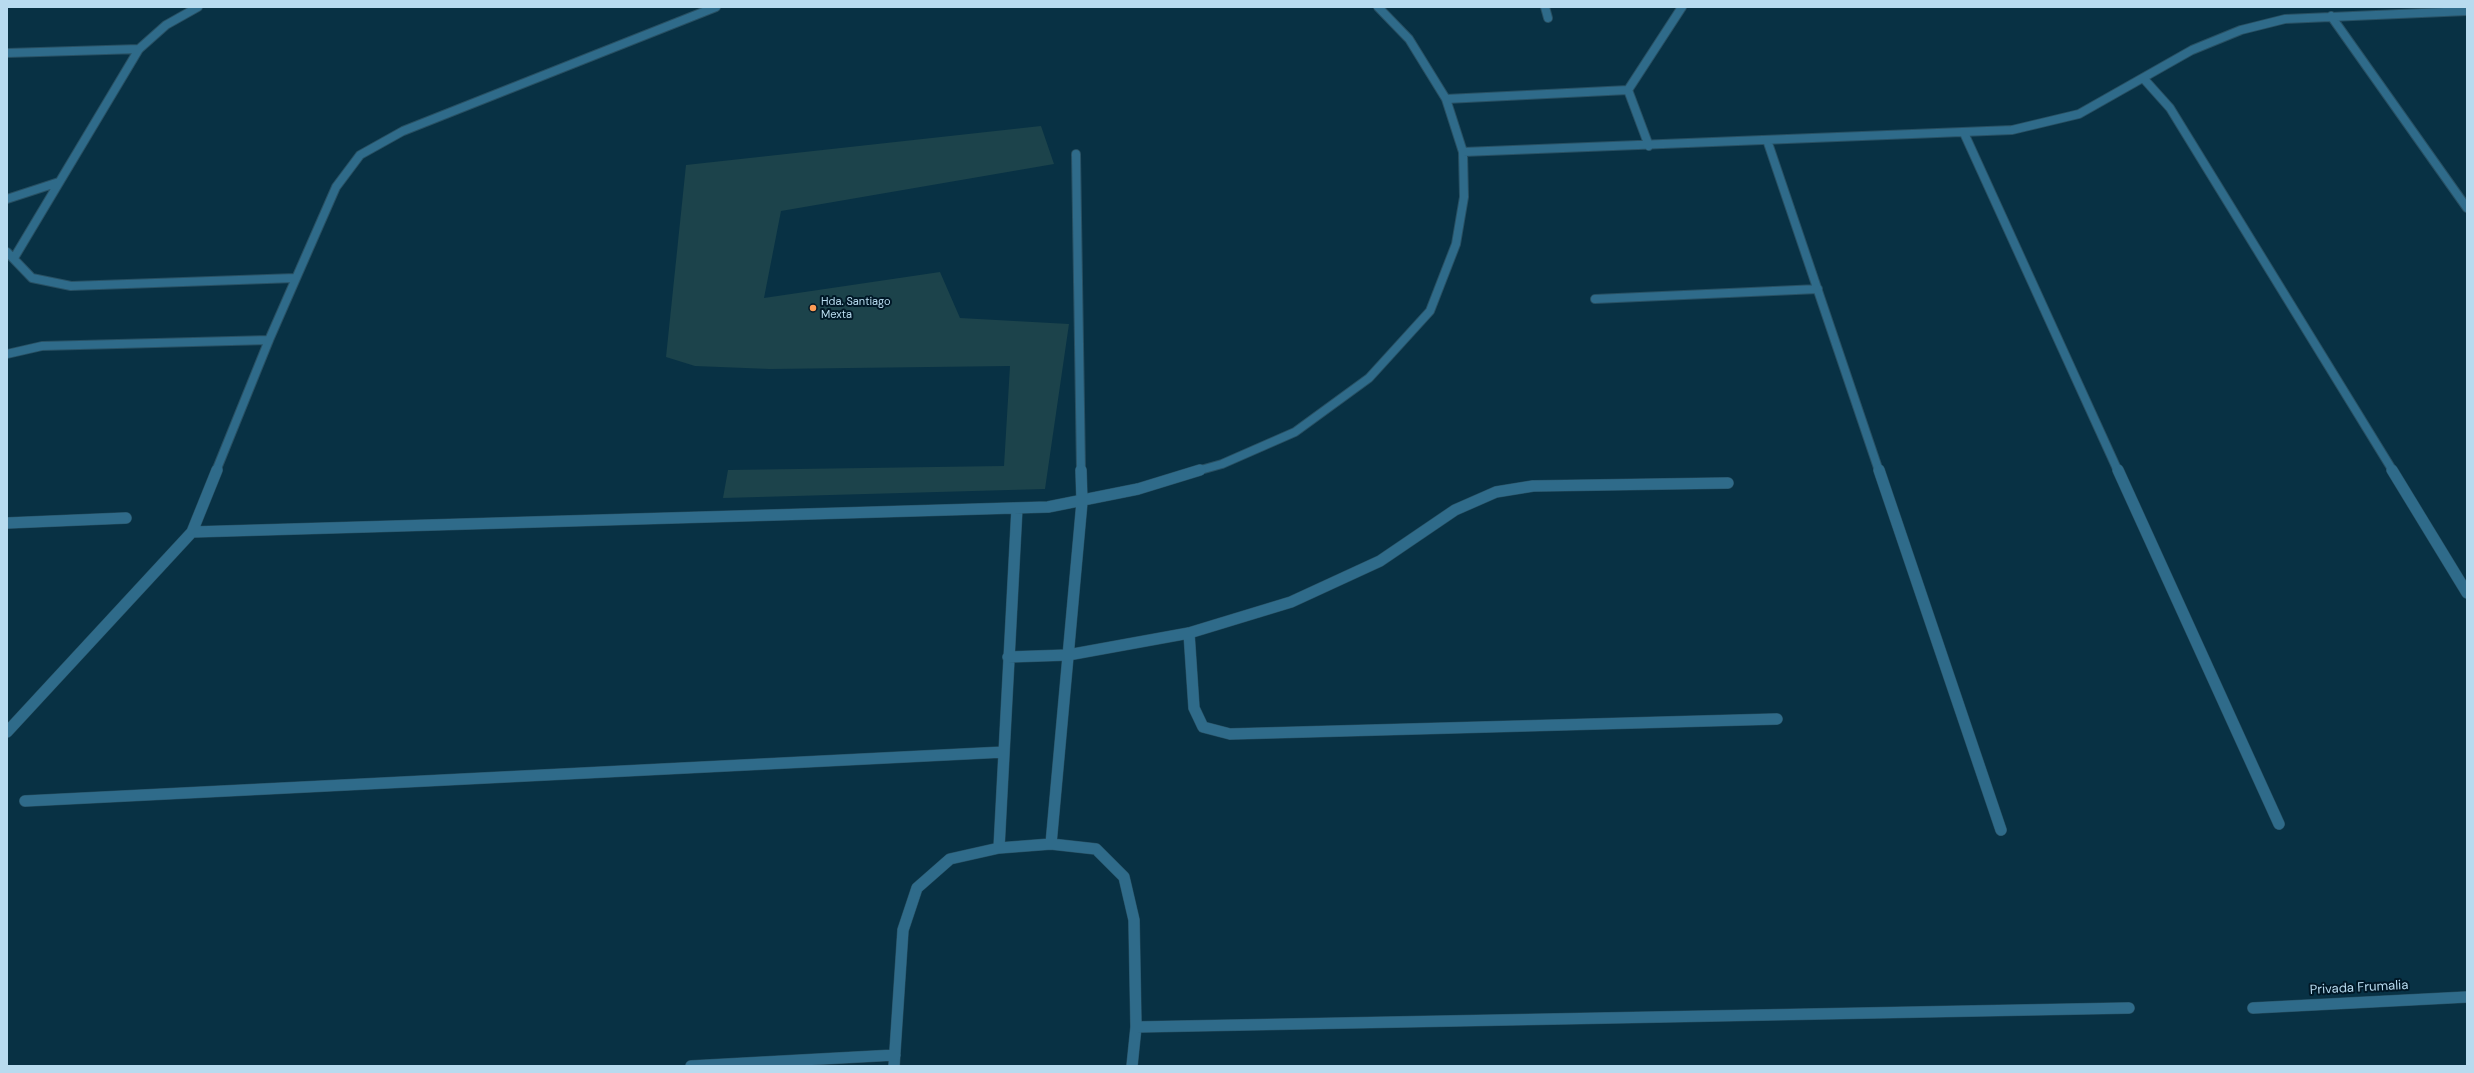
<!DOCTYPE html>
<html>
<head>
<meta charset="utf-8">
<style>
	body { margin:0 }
	#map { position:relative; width:2474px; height:1073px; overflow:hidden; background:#083144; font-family:"DM Sans",sans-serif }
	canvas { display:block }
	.frame { position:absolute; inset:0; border:8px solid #b8dbef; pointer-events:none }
</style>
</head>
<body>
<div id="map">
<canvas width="2474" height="1073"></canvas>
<div class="frame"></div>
</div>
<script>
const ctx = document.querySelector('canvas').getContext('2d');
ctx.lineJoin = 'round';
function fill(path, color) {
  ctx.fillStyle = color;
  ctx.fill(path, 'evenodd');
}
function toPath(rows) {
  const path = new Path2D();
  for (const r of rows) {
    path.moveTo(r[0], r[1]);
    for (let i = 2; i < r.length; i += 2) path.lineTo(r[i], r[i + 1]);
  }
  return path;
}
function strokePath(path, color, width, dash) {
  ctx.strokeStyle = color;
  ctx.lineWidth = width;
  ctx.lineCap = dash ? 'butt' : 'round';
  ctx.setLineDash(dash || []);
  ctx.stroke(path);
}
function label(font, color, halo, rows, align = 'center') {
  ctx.font = font + ' "DM Sans",sans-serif';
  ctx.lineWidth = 4;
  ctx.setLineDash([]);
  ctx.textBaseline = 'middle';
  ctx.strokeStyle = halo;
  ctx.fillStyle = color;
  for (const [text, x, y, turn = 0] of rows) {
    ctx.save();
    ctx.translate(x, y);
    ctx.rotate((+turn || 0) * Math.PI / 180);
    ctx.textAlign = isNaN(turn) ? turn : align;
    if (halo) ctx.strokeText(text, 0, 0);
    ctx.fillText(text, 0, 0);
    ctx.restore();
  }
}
const building = toPath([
	[1041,126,1054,164,781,211,764,298,940,272,960,318,1069,324,1045,489,723,498,728,470,1004,466,1010,366,770,369,695,366,666,357,686,165]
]);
const minorFar1 = toPath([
	[1545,7,1548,18],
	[2331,16,2467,208],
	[7,53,139,49],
	[2144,79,2170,108,2393,471],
	[1628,90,1682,7],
	[1628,90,1649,146],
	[1446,99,1628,90],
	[1964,133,2118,471],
	[1767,140,1879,471],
	[1463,152,2012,130,2079,114,2192,50,2241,30,2285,19,2467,11],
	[1076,154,1081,471],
	[7,199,59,182],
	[7,252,32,278,71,286,295,278],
	[14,258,139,49,166,25,198,7],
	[1595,299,1818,289],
	[7,354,42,346,269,340],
	[216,471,269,340,336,187,360,155,403,131,716,7],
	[1197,471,1222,464,1295,432,1369,378,1430,311,1456,244,1464,197,1463,152,1446,99,1409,39,1378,7]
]);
const minor = toPath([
	[1879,470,2001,830],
	[2118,470,2279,824],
	[2392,470,2467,593],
	[7,523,126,518],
	[192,532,1048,507,1138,489,1200,470],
	[1189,633,1194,708,1203,727,1230,734,1777,719],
	[1008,657,1068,655,1189,633,1291,602,1380,561,1455,510,1496,492,1533,486,1728,483],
	[7,732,192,532,217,470],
	[25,801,1004,752],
	[1051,844,1082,502,1081,470],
	[999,848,1017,508],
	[2253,1008,2467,997],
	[1136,1027,2129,1008],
	[691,1066,895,1055],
	[894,1066,903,930,917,888,950,859,999,848,1051,844,1096,849,1124,877,1134,920,1136,1027,1132,1066]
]);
const markers = [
	[813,308,4,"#fd9c56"]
];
const poiNames = [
	["Hda. Santiago",821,302],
	["Mexta",821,315]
];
const nearStreetnames = [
	["Privada Frumalia",2359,988,-3]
];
fill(building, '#1c434b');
strokePath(minorFar1, '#285063', 10);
strokePath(minor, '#285063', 12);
strokePath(minorFar1, '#2f6b8a', 8);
strokePath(minor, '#2f6b8a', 11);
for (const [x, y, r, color] of markers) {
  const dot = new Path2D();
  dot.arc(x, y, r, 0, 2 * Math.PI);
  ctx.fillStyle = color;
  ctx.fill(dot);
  strokePath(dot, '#001827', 1.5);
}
label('11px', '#b8dbef', '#001827', poiNames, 'left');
label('13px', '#b8dbef', '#001827', nearStreetnames);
</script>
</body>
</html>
